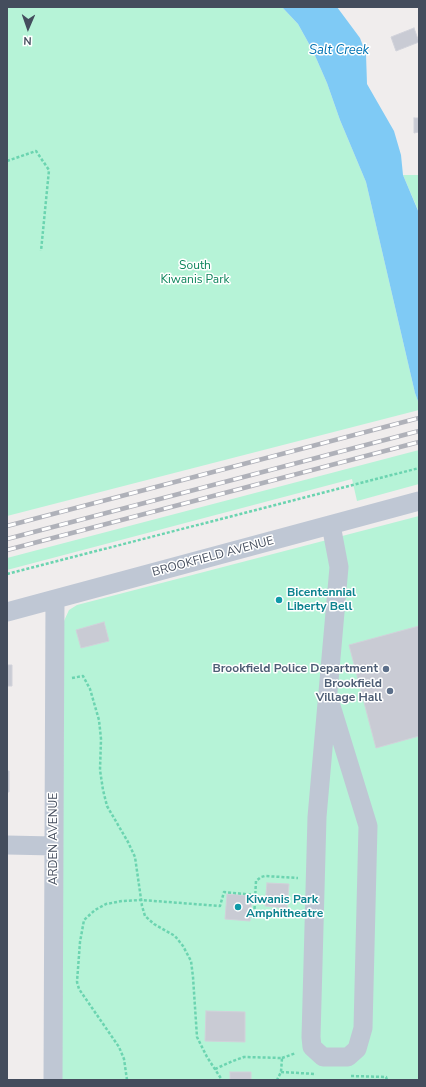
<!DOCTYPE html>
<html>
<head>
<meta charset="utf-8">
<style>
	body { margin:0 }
	#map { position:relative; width:426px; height:1087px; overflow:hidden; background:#f0eded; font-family:"Nunito Sans",sans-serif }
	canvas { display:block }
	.frame { position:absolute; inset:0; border:8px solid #444d5d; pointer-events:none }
	.north { position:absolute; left:8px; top:8px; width:40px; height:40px; -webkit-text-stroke:3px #fff; paint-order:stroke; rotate:182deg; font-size:11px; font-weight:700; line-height:16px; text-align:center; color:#444d5d }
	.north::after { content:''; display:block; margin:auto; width:14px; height:18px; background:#444d5d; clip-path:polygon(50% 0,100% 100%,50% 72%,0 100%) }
</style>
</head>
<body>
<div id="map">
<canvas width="426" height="1087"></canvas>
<div class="frame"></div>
<div class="north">N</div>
</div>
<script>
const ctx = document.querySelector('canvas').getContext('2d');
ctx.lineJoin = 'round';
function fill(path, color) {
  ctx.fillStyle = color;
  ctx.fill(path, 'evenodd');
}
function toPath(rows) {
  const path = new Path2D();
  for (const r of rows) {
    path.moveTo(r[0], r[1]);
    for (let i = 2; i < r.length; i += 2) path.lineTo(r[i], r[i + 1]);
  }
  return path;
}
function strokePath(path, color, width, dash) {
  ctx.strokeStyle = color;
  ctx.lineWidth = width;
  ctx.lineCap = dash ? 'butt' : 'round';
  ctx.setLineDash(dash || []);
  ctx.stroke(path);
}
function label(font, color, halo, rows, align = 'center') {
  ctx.font = font + ' "Nunito Sans",sans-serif';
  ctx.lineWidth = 3;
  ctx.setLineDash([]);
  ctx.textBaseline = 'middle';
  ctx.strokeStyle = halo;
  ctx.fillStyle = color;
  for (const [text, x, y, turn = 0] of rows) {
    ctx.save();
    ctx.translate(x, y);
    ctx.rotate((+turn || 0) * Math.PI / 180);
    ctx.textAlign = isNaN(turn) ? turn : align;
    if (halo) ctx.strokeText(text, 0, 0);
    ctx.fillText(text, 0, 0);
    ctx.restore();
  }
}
const green = toPath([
	[7,7,282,7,298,24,313,51,327,83,340,120,366,182,415,393,419,404,419,410,7,516],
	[403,175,419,175,419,213,418,210],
	[419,450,419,484,357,501,352,479,7,570,7,558],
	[419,516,419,1080,61,1080,64,621,69,610,77,605]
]);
const water = toPath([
	[282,7,337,7,360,38,366,54,367,84,394,131,401,155,403,175,419,213,419,404,415,393,366,182,340,120,327,83,313,51,298,24]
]);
const building = toPath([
	[414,28,419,42,396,51,391,37,414,28],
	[414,118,419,118,419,132,414,133,414,118],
	[104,622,109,641,81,648,76,630,104,622],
	[419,626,419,736,376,748,349,645,419,626],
	[7,665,12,665,12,686,7,686,7,665],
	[7,771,9,771,9,792,7,792,7,771],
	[267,883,289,884,287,908,265,906,267,883],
	[227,894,252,896,250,921,225,919,227,894],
	[206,1011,245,1012,245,1042,205,1041,206,1011],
	[230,1072,251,1072,251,1080,230,1080,230,1072]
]);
const path = toPath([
	[7,161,36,151,49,170,41,251],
	[7,574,419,468],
	[72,678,83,676,90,689,99,720,101,739,100,770,103,790,107,806,128,842,135,857,142,906,145,916,154,924,175,936,183,946,191,961,193,977,197,1037,207,1057,222,1080],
	[254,919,256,881,261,877,265,876,298,878],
	[282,1058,296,1053],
	[215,1069,233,1061,244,1057,282,1058,281,1072,277,1080],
	[281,1072,316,1074],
	[351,1076,386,1077,387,1080],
	[127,1080,124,1059,119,1047,79,989,77,982,80,942,84,920,95,910,106,904,122,901,141,900,220,906,224,892,255,895]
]);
const minor = toPath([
	[7,612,419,501],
	[328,696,368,826,363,1028,357,1049,348,1057,323,1057,312,1047,311,1037,317,817,339,567,331,525],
	[7,845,54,846],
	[53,1080,55,599]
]);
const rail = toPath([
	[7,526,419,418],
	[7,539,419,431],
	[7,550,419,442]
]);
const markers = [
	[279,600,4,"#0f9aa8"],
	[386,669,4,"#5c6f8a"],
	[390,691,4,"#5c6f8a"],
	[238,907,4,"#0f9aa8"]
];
const parkNames = [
	["South",195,266],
	["Kiwanis Park",195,280]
];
const streetNames = [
	["BROOKFIELD AVENUE",213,557,-15],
	["ARDEN AVENUE",54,839,-90]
];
const cultureNames = [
	["Bicentennial",287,593],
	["Liberty Bell",287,607],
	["Kiwanis Park",246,900],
	["Amphitheatre",246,914]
];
const serviceNames = [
	["Brookfield Police Department",378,669],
	["Brookfield",382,684],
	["Village Hall",382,698]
];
const waterNames = [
	["Salt Creek",339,51]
];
fill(green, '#b6f3d7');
fill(water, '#7fcaf5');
fill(building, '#c9cbd4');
strokePath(building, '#d1d2da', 1);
strokePath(path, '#6bd4b0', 2.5, [3, 2]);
strokePath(minor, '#bfc7d4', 19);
strokePath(rail, '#afb1b9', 4.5);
strokePath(rail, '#fff', 3, [9]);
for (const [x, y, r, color] of markers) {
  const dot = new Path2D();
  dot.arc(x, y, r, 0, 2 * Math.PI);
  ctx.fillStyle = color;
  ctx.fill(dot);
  strokePath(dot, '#fff', 1.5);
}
label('12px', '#0d855b', '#fff', parkNames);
label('12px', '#444d5d', '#fff', streetNames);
label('bold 12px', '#0d838f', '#fff', cultureNames, 'left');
label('bold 12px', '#4e5e75', '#fff', serviceNames, 'right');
label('italic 13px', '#0073b3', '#fff', waterNames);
</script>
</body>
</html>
